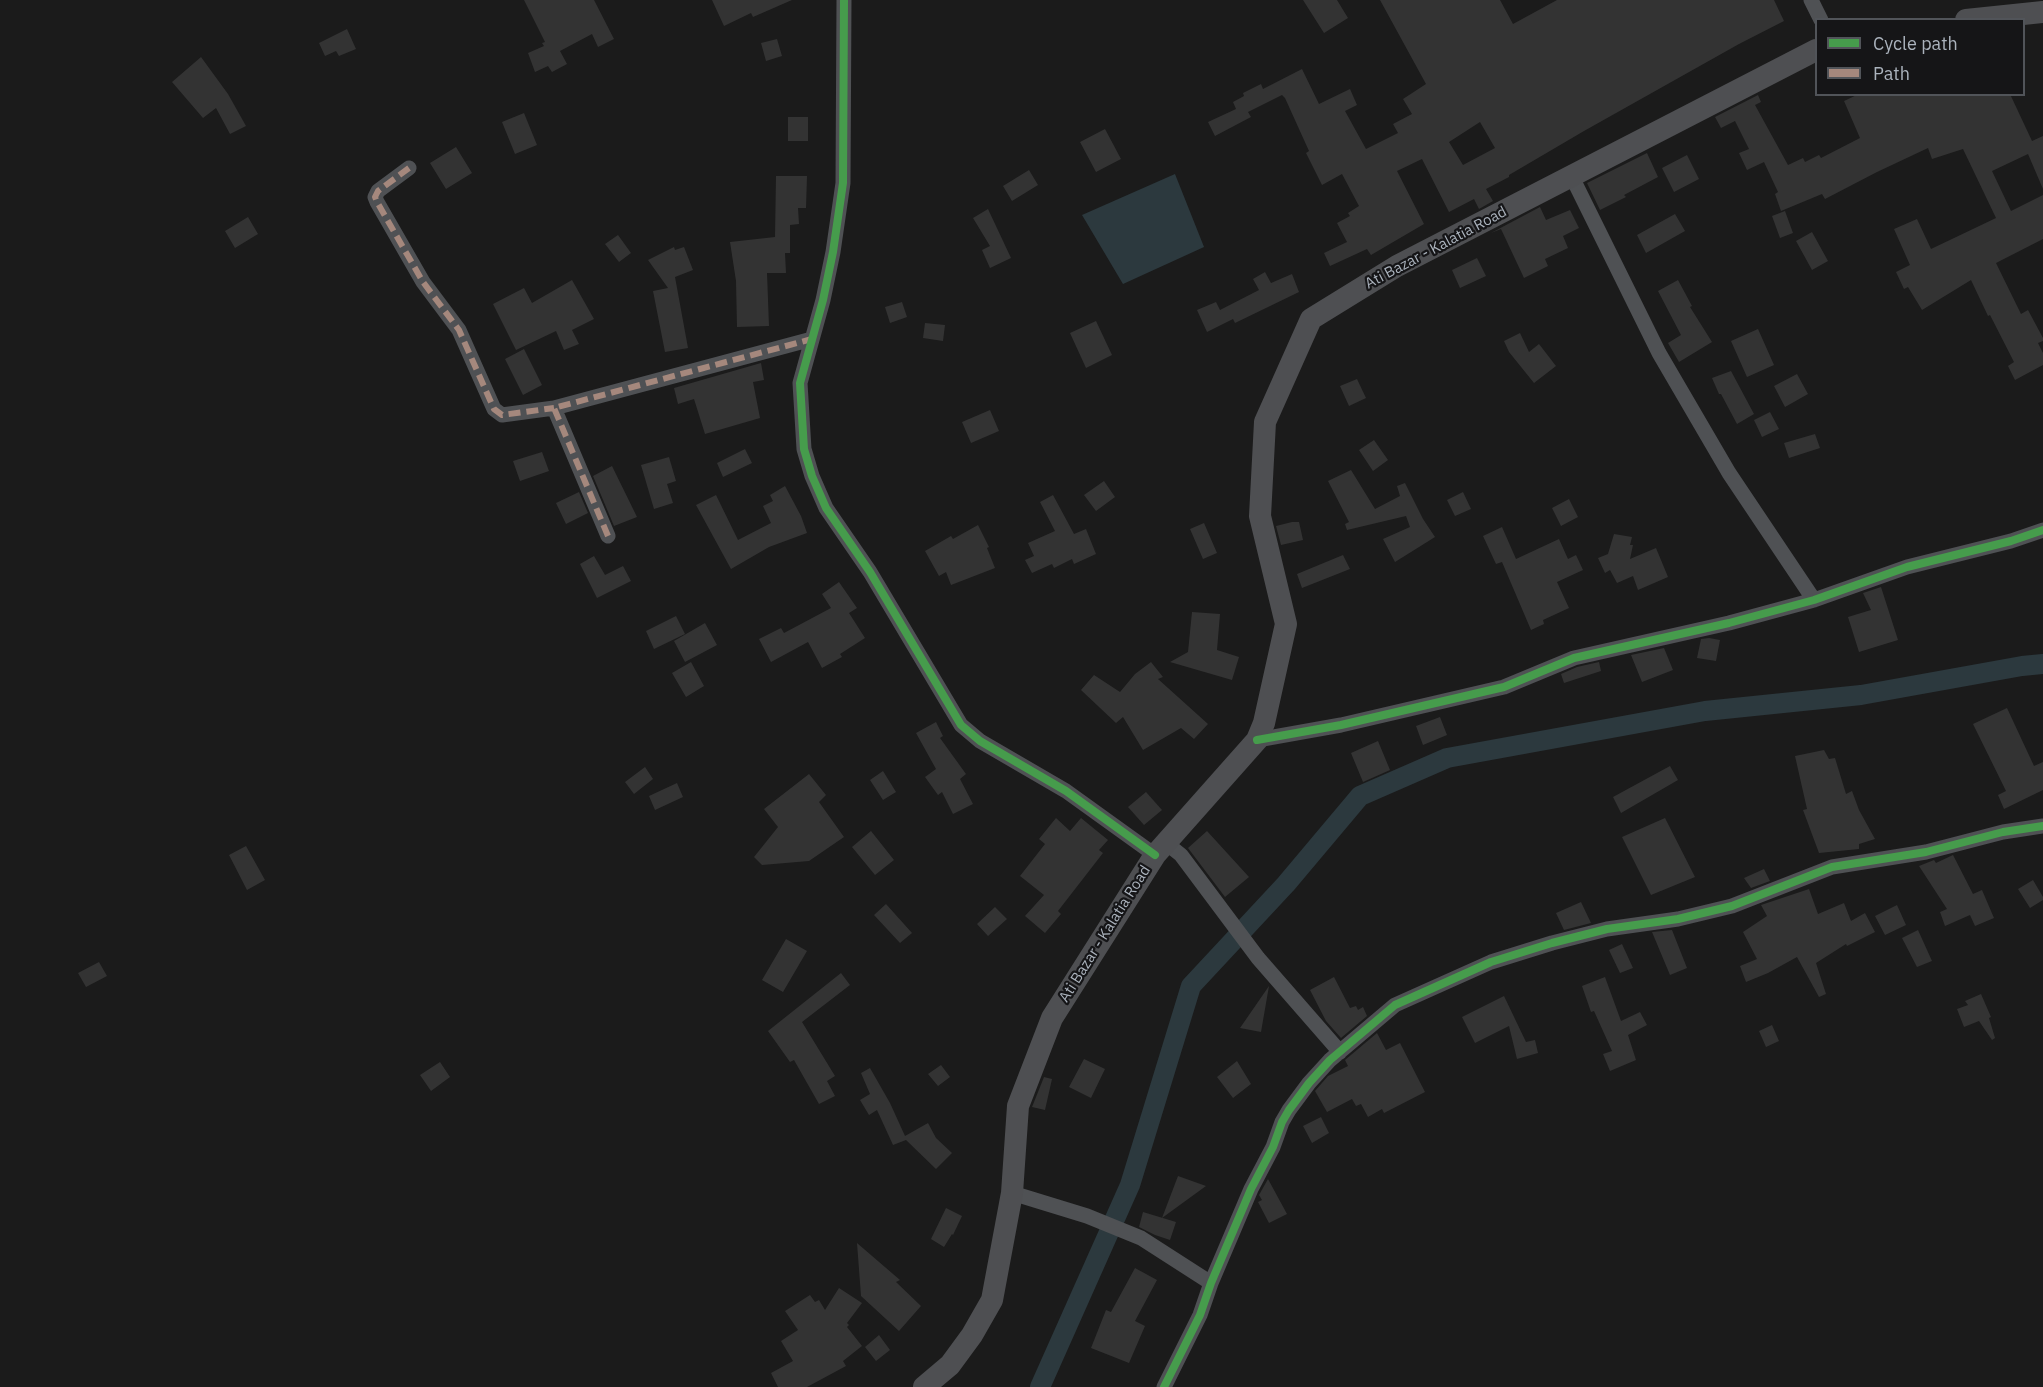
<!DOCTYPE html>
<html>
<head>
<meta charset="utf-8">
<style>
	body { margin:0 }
	#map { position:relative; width:2043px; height:1387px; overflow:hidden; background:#1b1b1b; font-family:"IBM Plex Sans",sans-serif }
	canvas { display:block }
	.legend { position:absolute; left:1815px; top:18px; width:210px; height:78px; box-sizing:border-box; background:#151517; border:2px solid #515459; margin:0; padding:8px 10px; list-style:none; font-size:18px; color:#abb3bd }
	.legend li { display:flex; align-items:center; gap:12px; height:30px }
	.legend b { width:30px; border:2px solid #515459 }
</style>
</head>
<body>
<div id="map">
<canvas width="2043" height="1387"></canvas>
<ul class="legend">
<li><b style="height:8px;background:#469c4c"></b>Cycle path</li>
<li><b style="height:8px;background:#a5887d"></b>Path</li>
</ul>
</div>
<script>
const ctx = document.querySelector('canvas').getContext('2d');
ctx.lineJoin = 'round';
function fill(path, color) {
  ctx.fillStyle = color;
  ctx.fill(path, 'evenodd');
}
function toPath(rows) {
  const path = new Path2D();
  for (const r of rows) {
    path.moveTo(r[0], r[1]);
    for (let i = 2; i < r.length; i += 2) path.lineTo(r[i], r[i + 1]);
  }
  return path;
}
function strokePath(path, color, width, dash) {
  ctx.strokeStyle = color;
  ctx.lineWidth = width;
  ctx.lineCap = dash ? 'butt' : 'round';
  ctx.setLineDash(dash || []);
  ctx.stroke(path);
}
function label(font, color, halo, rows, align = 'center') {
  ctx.font = font + ' "IBM Plex Sans",sans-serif';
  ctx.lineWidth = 4.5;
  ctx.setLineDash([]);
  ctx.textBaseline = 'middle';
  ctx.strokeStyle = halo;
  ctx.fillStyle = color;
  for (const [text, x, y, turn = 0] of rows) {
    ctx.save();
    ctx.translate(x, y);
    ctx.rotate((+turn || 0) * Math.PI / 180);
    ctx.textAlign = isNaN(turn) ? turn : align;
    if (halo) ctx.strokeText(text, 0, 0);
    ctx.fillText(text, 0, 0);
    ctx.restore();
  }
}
const water = toPath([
	[1175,174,1204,247,1123,284,1082,215]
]);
const canal = toPath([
	[1040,1387,1130,1185,1191,986,1286,884,1360,796,1447,758,1705,711,1861,695,2022,666,2043,664]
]);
const building = toPath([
	[524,0,594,0,614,39,598,47,592,34,560,51,567,64,552,72,548,66,535,72,528,53,544,46,542,43,545,42],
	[712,0,792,0,753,17,751,13,724,26],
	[1303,0,1337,0,1348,18,1324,33],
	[1380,0,1500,0,1513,24,1557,0,1774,0,1784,21,1739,44,1584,131,1509,175,1509,177,1486,189,1493,201,1479,209,1474,199,1449,212,1422,159,1397,171,1424,224,1371,255,1367,249,1330,266,1324,253,1347,242,1337,223,1350,216,1348,213,1359,206,1342,174,1322,185,1306,153,1309,151,1285,98,1282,95,1248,112,1251,117,1215,136,1208,122,1236,109,1233,102,1244,96,1243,93,1261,84,1263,89,1302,69,1319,104,1350,89,1357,105,1345,111,1366,149,1398,133,1393,124,1412,114,1403,99,1426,84],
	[1480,122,1495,148,1463,165,1449,142],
	[347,29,356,49,339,56,336,51,325,56,319,43],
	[777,39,782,56,766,61,761,43],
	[201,57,228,94,246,126,230,134,216,108,203,118,172,82],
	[1859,94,2010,94,2032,141,2043,136,2043,189,2028,154,1992,171,2011,211,2043,195,2043,239,1996,263,2021,314,2028,310,2043,338,2043,341,2038,343,2043,353,2043,365,2015,380,2008,366,2014,362,1990,315,1988,316,1971,280,1922,310,1908,287,1904,289,1896,272,1910,265,1894,229,1917,219,1931,249,1996,218,1963,149,1932,159,1928,148,1877,172,1825,199,1822,194,1781,211,1775,194,1778,192,1764,162,1747,170,1739,153,1749,149,1735,121,1721,128,1715,117,1758,95,1761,102,1755,105,1788,165,1803,158,1805,162,1819,155,1821,158,1860,138,1844,101],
	[524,113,537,145,515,154,502,122],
	[788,117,808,117,808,141,788,141],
	[1105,129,1121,159,1096,172,1080,142],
	[456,147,472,173,446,189,430,163],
	[1647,153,1658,177,1624,195,1626,197,1600,210,1587,183],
	[1687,155,1699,179,1674,192,1662,168],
	[1029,170,1038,185,1012,201,1003,186],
	[776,176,807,176,806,208,798,208,799,224,790,225,790,253,785,253,786,273,767,273,769,326,737,327,736,281,730,242,775,237],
	[1540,207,1546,220,1570,210,1579,228,1563,236,1568,248,1545,259,1548,266,1524,278,1501,229,1491,233],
	[988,209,1011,258,990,268,982,250,990,246,973,218],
	[1785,211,1793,233,1780,238,1772,216],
	[1675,214,1685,231,1646,253,1637,235],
	[248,217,258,234,235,248,225,231],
	[1812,232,1828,261,1812,270,1796,241],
	[618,235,631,253,619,262,605,244],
	[674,247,675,250,684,247,693,270,675,277,688,348,665,352,653,291,668,288,648,260],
	[1477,258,1486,276,1460,288,1452,270],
	[1265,272,1271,283,1292,274,1299,292,1235,323,1233,319,1207,332,1197,310,1216,302,1220,310,1259,290,1253,279],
	[572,280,594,319,572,330,579,344,564,350,556,331,516,350,493,304,524,288,532,303],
	[1678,280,1692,306,1690,307,1712,342,1679,362,1668,343,1681,335,1658,291],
	[902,302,907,317,890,323,885,307],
	[1096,321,1112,355,1086,368,1070,333],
	[925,323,945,325,943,341,923,338],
	[1758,329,1774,365,1747,377,1731,341],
	[1520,333,1529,352,1539,344,1556,366,1534,383,1509,352,1504,341],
	[524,349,542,385,523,395,505,359],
	[761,363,764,380,753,382,760,418,705,434,694,399,678,404,674,388],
	[1731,371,1754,414,1737,424,1721,394,1719,394,1712,378],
	[1797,374,1808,394,1785,407,1774,386],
	[1357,379,1366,398,1349,406,1340,386],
	[990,410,999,431,971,443,962,422],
	[1770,412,1779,429,1762,437,1754,420],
	[1815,434,1820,448,1789,458,1784,443],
	[1374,440,1388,460,1373,471,1359,450],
	[745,449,752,463,723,477,717,463],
	[542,452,549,471,520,481,513,461],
	[669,457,676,481,667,484,673,503,654,509,641,465],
	[612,466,637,517,614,526,593,476],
	[1351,470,1375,509,1400,496,1397,486,1405,483,1423,519,1435,537,1395,562,1383,539,1410,527,1406,516,1347,530,1345,524,1349,522,1328,481],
	[1104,481,1115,497,1096,511,1084,495],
	[785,486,801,516,807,533,769,547,731,569,696,505,716,495,738,540,771,523,763,506,773,501,770,495],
	[579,492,588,513,566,524,556,503],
	[1463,492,1471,509,1455,516,1447,500],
	[1053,495,1074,534,1086,529,1096,554,1074,564,1072,559,1054,568,1052,564,1032,573,1025,560,1034,556,1028,543,1055,531,1040,502],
	[1569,499,1578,517,1561,526,1552,508],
	[1292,522,1299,522,1303,540,1281,545,1276,526],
	[1204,523,1217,553,1203,559,1190,529],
	[978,525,989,547,987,548,995,568,951,585,946,572,939,576,925,551,951,536,953,539],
	[1502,527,1516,559,1559,539,1568,559,1576,555,1583,570,1557,582,1569,608,1543,620,1544,624,1531,630,1502,562,1496,564,1483,536],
	[1614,534,1632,537,1630,545,1633,545,1630,559,1656,548,1668,577,1638,590,1633,576,1617,583,1610,570,1605,573,1598,558,1608,554],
	[1343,555,1350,569,1302,588,1297,574],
	[594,556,605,575,623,566,631,581,597,598,580,564],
	[839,582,857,608,849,613,865,638,840,654,842,657,822,668,808,642,771,662,759,639,781,628,784,633,831,608,822,594],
	[1881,587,1898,640,1859,652,1848,617,1871,610,1863,593],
	[1192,612,1220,614,1217,650,1239,657,1232,680,1170,662,1188,652],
	[676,616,685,634,654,649,646,631],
	[705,623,717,645,685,662,674,641],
	[1709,638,1720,640,1716,661,1697,658,1701,639],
	[1664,648,1673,670,1642,682,1631,655],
	[691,662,704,686,686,697,672,673],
	[1151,662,1163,677,1158,679,1208,724,1194,739,1181,728,1143,750,1123,717,1116,723,1081,690,1094,675,1120,692,1135,674],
	[1599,662,1601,671,1564,683,1561,674,1577,667],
	[2007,708,2034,766,2043,762,2043,790,2004,809,1998,795,2006,791,1973,724],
	[1440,717,1447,735,1423,745,1416,726],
	[936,722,943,736,940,738,966,774,960,779,973,804,953,814,942,792,938,795,925,777,936,769,916,733],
	[1378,741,1390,770,1363,782,1351,753],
	[1824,750,1829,759,1835,758,1846,794,1852,791,1859,810,1875,839,1859,844,1859,849,1819,853,1803,810,1807,809,1795,756],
	[1670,766,1678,780,1621,813,1613,797],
	[645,767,653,779,634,794,625,782],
	[883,771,896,792,883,800,870,780],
	[809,774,826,795,819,802,844,837,809,861,762,865,754,857,778,827,764,809],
	[677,783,683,797,655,810,649,796],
	[1146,792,1162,810,1144,825,1128,807],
	[1056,818,1070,831,1081,818,1108,840,1099,850,1103,853,1058,911,1061,914,1045,933,1025,916,1044,895,1020,876,1045,844,1039,839],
	[1665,818,1695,877,1651,895,1622,837],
	[871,831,894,860,875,875,852,847],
	[1207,831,1249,877,1225,897,1188,848],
	[246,846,265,880,247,890,229,855],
	[1953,855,1973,894,1982,890,1994,918,1975,926,1970,915,1945,926,1940,912,1947,909,1919,866,1934,860,1936,863],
	[1764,869,1770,881,1751,888,1744,878],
	[2033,880,2043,897,2043,900,2030,908,2018,889],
	[1809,889,1818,914,1844,903,1851,921,1865,913,1875,932,1847,946,1846,944,1816,963,1826,994,1819,997,1797,957,1768,973,1746,982,1740,966,1757,959,1743,932,1767,916,1761,905],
	[1581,902,1591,923,1564,930,1556,913],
	[886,904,912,933,900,943,874,915],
	[1897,905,1906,925,1885,935,1875,916],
	[995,907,1007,919,988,936,977,924],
	[1672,930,1687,968,1670,975,1652,932],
	[1918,930,1932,961,1917,967,1902,938],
	[786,939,807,951,783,992,762,980],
	[1622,944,1633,968,1620,973,1609,950],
	[99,962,107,976,86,987,78,973],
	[841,973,850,985,802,1022,835,1076,827,1081,835,1096,819,1104,794,1060,790,1062,768,1031],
	[1334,977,1350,1008,1356,1006,1358,1010,1363,1007,1367,1016,1341,1038,1326,1021,1310,990],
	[1605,977,1621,1021,1640,1012,1647,1025,1628,1035,1636,1060,1610,1071,1603,1054,1612,1051,1594,1011,1591,1012,1582,986],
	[1269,986,1261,1032,1240,1028],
	[1981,994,1991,1017,1989,1018,1995,1038,1992,1040,1979,1021,1964,1027,1957,1009,1968,1005,1965,1001],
	[1504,996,1526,1042,1535,1040,1538,1053,1517,1059,1509,1026,1475,1043,1462,1017],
	[1772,1025,1779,1041,1766,1047,1759,1031],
	[1377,1033,1386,1050,1400,1043,1425,1092,1384,1113,1382,1109,1368,1117,1361,1104,1356,1106,1352,1099,1327,1112,1315,1091,1328,1076,1348,1066,1345,1060],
	[1084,1059,1105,1069,1091,1098,1069,1087],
	[1237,1061,1251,1084,1233,1098,1217,1077],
	[440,1062,450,1077,431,1091,420,1075],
	[941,1065,950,1077,938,1086,928,1074],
	[870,1068,890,1103,905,1136,928,1123,936,1138,952,1153,936,1169,906,1140,893,1145,877,1110,869,1115,860,1100,870,1094,861,1073],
	[1044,1077,1052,1079,1045,1110,1032,1107],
	[1321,1117,1329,1133,1312,1143,1303,1126],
	[1178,1176,1206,1186,1162,1218],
	[1268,1179,1287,1214,1269,1223,1258,1202,1262,1200,1259,1195],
	[946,1208,962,1216,953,1235,952,1234,944,1247,931,1239],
	[1143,1212,1176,1222,1170,1240,1155,1235,1139,1227],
	[857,1243,900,1280,896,1282,921,1306,899,1331,861,1296],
	[1135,1268,1157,1280,1135,1321,1145,1326,1129,1363,1091,1348,1106,1310,1111,1312],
	[839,1288,862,1303,847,1323,849,1325,847,1327,862,1346,843,1361,846,1366,807,1387,778,1387,771,1373,793,1361,781,1341,798,1330,785,1311,810,1295,815,1302,819,1300,825,1310],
	[879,1335,890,1350,876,1361,865,1347]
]);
const street = toPath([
	[844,0,843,183,833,252,823,300,800,383,804,449,812,476,826,508,870,572,961,725,980,741,1066,791,1155,855],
	[1811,0,1821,20],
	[409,168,378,191,375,197,377,202,423,282,459,330,494,409,502,415,554,408],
	[1572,177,1659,353,1729,473,1814,600],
	[608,536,554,408,812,339],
	[1257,740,1341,725,1504,687,1574,658,1729,623,1814,600,1907,567,2011,541,2043,530],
	[1166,843,1181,855,1258,958,1340,1052],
	[1012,1193,1087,1216,1141,1238,1211,1283],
	[1164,1387,1200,1315,1211,1283,1251,1189,1273,1147,1282,1122,1289,1110,1309,1083,1330,1060,1395,1005,1491,962,1552,943,1607,929,1678,919,1732,906,1832,867,1926,852,2003,832,2043,826]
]);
const secondary = toPath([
	[1966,20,2043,12],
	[924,1387,950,1365,972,1335,992,1300,1012,1193,1018,1106,1052,1018,1155,855,1257,740,1264,723,1286,624,1260,516,1265,422,1311,319,1397,266,1816,50]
]);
const quiet = toPath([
	[409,168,378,191,375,197,377,202,423,282,459,330,494,409,502,415,554,408],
	[608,536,554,408,812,339]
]);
const cycleway = toPath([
	[844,0,843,183,833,252,823,300,800,383,804,449,812,476,826,508,870,572,961,725,980,741,1066,791,1155,855],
	[1257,740,1341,725,1504,687,1574,658,1729,623,1814,600,1907,567,2011,541,2043,530],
	[1164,1387,1200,1315,1211,1283,1251,1189,1273,1147,1282,1122,1289,1110,1309,1083,1330,1060,1395,1005,1491,962,1552,943,1607,929,1678,919,1732,906,1832,867,1926,852,2003,832,2043,826]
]);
const streetNames = [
	["Ati Bazar - Kalatia Road",1436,248,-28],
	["Ati Bazar - Kalatia Road",1105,934,-58]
];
fill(water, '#2c393e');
strokePath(canal, '#2c393e', 20);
fill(building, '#333');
strokePath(street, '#4f5154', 15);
strokePath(secondary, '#4e4f52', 22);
strokePath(quiet, '#a5887d', 6, [12, 6]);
strokePath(cycleway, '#469c4c', 8);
label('15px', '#abb3bd', '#151517', streetNames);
</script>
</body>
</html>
